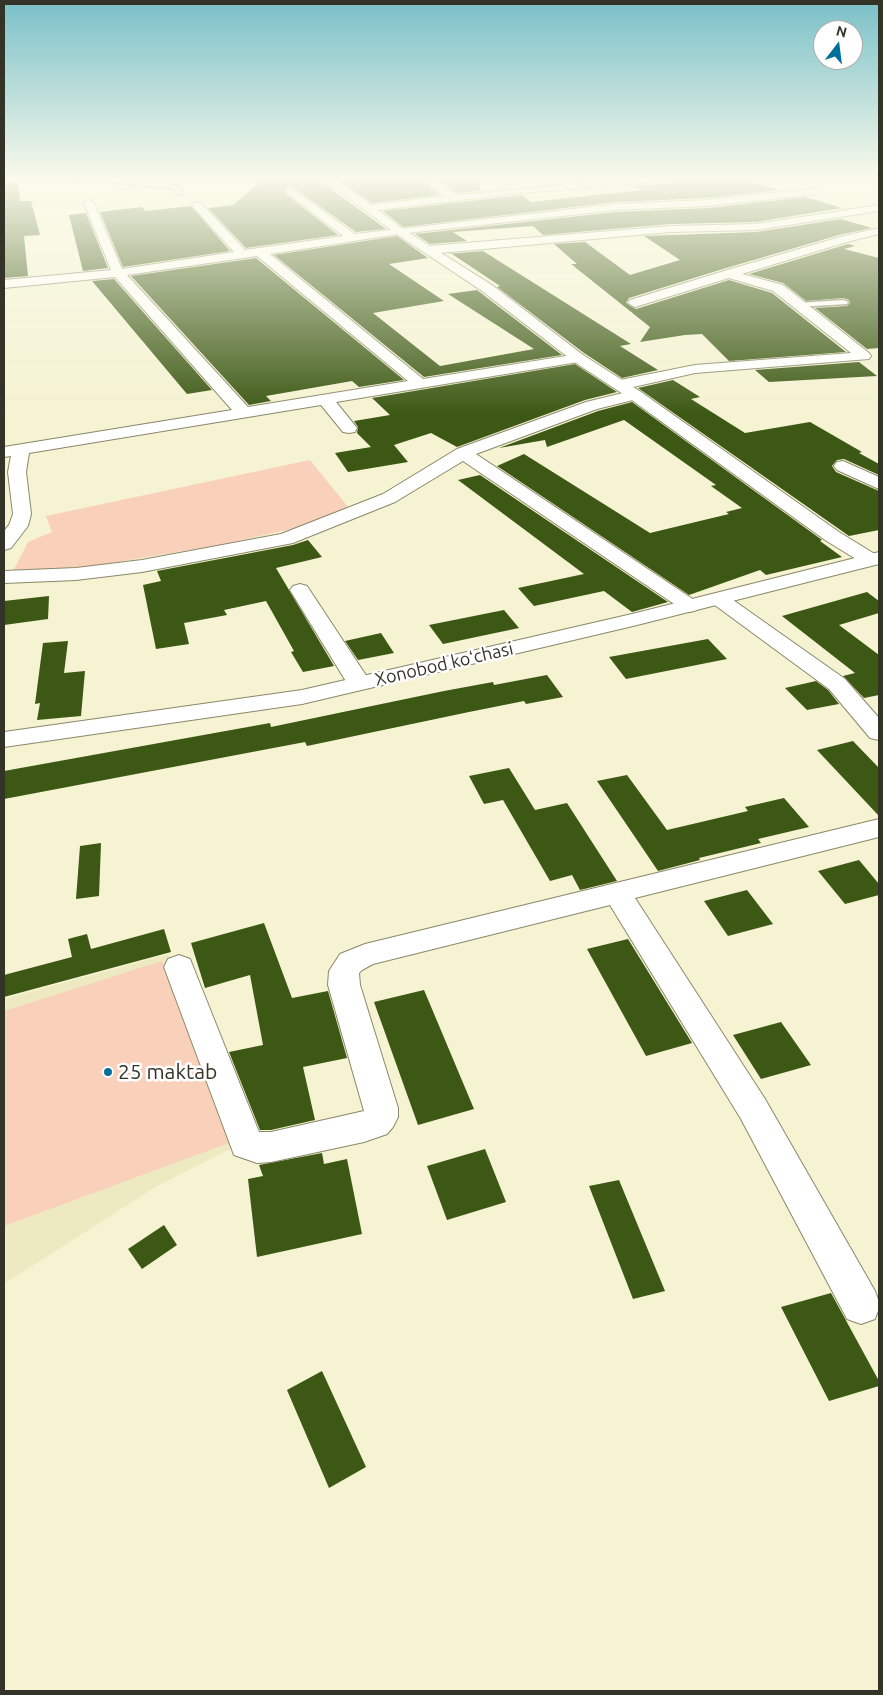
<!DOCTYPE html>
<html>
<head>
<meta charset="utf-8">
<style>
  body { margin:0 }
  #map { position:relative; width:883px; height:1695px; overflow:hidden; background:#f5f3d2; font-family:Ubuntu,sans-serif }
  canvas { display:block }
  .frame { position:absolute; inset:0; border:5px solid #343327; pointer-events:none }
  .north { position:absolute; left:813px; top:20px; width:50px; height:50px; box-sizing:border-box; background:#fff; border:1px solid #aeada9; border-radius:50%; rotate:15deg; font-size:14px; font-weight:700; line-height:20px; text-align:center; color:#343327 }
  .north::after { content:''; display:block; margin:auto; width:18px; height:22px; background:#02709c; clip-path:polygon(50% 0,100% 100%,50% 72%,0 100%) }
</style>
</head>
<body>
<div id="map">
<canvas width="883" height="1695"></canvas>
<div class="frame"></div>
<div class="north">N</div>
</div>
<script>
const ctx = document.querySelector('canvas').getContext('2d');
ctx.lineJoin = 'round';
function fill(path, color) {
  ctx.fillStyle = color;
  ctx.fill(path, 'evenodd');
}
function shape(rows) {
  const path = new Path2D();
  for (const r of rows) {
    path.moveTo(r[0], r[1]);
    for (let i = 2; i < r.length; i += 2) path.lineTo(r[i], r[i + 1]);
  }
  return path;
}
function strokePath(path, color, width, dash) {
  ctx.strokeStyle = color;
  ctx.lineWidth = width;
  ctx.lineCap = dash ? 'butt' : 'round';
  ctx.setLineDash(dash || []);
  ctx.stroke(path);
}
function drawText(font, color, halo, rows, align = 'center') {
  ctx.font = font + ' Ubuntu,sans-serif';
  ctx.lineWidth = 5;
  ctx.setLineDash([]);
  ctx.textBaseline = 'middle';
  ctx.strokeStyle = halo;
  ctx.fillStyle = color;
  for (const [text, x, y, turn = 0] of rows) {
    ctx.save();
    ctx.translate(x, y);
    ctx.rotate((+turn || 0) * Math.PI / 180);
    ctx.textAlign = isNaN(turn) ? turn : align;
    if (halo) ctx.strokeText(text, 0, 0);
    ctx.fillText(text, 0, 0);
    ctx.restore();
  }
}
const built = shape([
  [169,954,238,1145,157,1186,4,1284,4,999]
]);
const green = shape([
  [310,460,348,507,305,526,224,544,59,572,13,571,28,542,52,532,46,516],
  [162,961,229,1143,4,1226,4,1011]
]);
const building = shape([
  [264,178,316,178,386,229,356,232,291,186,285,188,286,194,338,235,246,248,208,208,233,205],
  [335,178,420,178,440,195,372,203],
  [436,178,479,178,480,191,457,193],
  [687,178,738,178,780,190,707,198,616,202,403,227,383,211,522,195,531,202,549,200,642,190,634,186,670,183,676,179],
  [4,182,18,182,20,201,31,201,40,235,24,236,28,276,4,278],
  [806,197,842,208,756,222,670,224,543,235,533,226,453,232,467,241,430,244,415,234,616,212,707,208],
  [191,206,230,251,123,267,100,212,142,207,145,211],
  [86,213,108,268,83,271,69,215],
  [841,219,872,228,839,235,723,269,629,298,626,303,636,309,729,280,772,293,846,352,729,361,702,334,685,335,640,342,650,327,571,264,577,264,554,244,585,242,630,275,680,260,644,236,756,232],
  [397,236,428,258,389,264,444,301,373,313,440,366,534,349,448,294,477,290,562,355,424,377,274,255],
  [848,244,855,246,844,249,879,258,879,348,867,349,815,308,847,306,850,303,849,300,844,298,806,301,783,283,749,274],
  [483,251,631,344,620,346,658,370,622,378,584,353,497,287,500,286,452,254,447,254],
  [256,258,404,380,359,387,352,381,266,396,271,401,249,405,131,276],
  [114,279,212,390,187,394,92,281],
  [859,362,877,376,769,382,755,370],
  [575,364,617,392,585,400,457,447,431,433,394,445,408,462,348,472,335,453,371,447,357,433,358,427,354,421,390,415,372,398],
  [673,380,700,397,691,399,745,433,810,422,862,452,859,453,879,464,879,475,844,459,837,460,832,466,836,472,879,491,879,530,849,536,638,388],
  [632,402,822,540,820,541,842,557,766,575,760,570,689,595,497,466,524,454,650,533,729,514,726,512,742,508,711,486,716,485,624,420,547,447,545,440,499,448,598,411],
  [480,475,668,602,632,612,604,591,534,606,518,588,584,574,458,480],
  [308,540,322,557,276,568,334,666,303,672,291,652,294,651,266,601,224,610,227,615,184,623,189,644,156,649,143,585,161,581,157,571,293,545],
  [867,592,879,601,879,613,839,625,879,655,879,695,864,698,843,676,855,673,782,616],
  [49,596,48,619,4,625,4,601],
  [504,610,519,628,443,644,429,625],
  [381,633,394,653,358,660,345,641],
  [708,639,727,659,626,679,609,657],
  [68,641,64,673,85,671,81,716,37,720,40,703,35,704,43,643],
  [547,675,563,697,526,704,524,701,469,712,307,746,305,742,4,799,4,771,270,723,271,727,444,691,493,682,494,685],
  [816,681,828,690,839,704,807,710,785,688],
  [853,741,879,768,879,816,817,750],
  [509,768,535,810,567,803,617,881,580,890,572,875,550,881,503,800,484,804,469,776],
  [627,775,667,830,748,811,745,807,784,798,809,827,758,839,761,843,699,858,700,860,658,871,597,781],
  [101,843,99,896,76,899,80,846],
  [859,860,879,884,879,895,845,904,818,871],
  [747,890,773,924,728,936,704,901],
  [264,923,292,998,328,991,347,1058,303,1067,315,1120,271,1130,260,1130,229,1052,263,1045,250,975,205,988,191,943],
  [164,929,171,952,4,997,4,975,72,957,68,939,87,934,91,949],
  [628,939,692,1043,646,1056,587,949],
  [424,990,474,1109,418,1125,374,1002],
  [781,1022,811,1065,761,1079,733,1035],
  [485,1149,506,1202,447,1220,427,1166],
  [322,1153,324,1164,347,1159,362,1234,257,1257,248,1179,263,1176,259,1165],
  [619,1180,665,1291,633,1299,589,1186],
  [164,1225,177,1245,142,1269,128,1249],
  [831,1293,879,1381,879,1386,829,1401,781,1307],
  [322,1371,366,1467,329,1488,287,1390]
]);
const service = shape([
  [62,178,88,178,170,184,181,188,182,194,177,195,176,190,169,188,62,178],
  [844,300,848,302,847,304,798,307,794,305,798,303,844,300]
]);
const minor = shape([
  [422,178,433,178,456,195,634,178,675,178,670,181,512,194,370,211,365,208,370,205,445,196,422,178],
  [291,188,355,234,616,204,707,200,817,188,822,191,817,194,707,206,616,210,399,234,270,254,423,379,578,354,583,355,585,358,583,361,578,362,336,402,357,428,355,432,349,433,343,432,321,405,29,453,26,472,31,514,28,526,11,548,4,550,4,531,9,525,13,514,8,472,11,456,4,457,4,447,232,410,115,277,4,288,4,280,111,270,84,203,89,200,94,203,122,269,234,252,193,207,192,205,193,203,197,202,201,203,245,250,343,236,287,193,286,191,287,189,291,188],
  [257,256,408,381,248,407,127,275,257,256],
  [879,205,879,211,756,230,670,232,429,254,423,250,429,246,670,226,756,224,879,205],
  [879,228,879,234,847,242,742,274,783,285,869,353,871,356,869,359,695,373,620,390,615,388,612,385,615,382,620,380,695,365,851,353,773,291,729,278,635,307,628,303,630,300,724,271,840,237,879,228],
  [635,390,641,392,643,395,641,398,597,409,476,454,697,602,701,606,697,610,690,612,683,610,463,461,395,502,293,543,142,572,76,580,4,583,4,571,76,568,142,560,281,534,383,494,457,449,586,402,635,390],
  [843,461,879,477,879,489,837,470,834,466,837,462,843,461],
  [300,584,307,586,371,683,367,688,359,690,351,688,347,683,290,590,293,586,300,584],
  [719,593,726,595,845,679,879,718,879,740,870,738,829,689,712,603,708,599,712,595,719,593],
  [879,819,879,837,635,898,765,1099,875,1291,879,1302,879,1308,875,1319,861,1324,847,1319,741,1119,610,905,373,964,362,970,359,973,360,985,398,1108,398,1117,393,1127,387,1134,364,1142,271,1162,257,1163,234,1155,164,967,168,959,179,955,190,959,259,1132,271,1132,364,1111,328,985,329,971,340,954,365,944,879,819]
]);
const tertiary = shape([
  [318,178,331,178,342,183,403,229,492,285,583,355,641,392,839,532,878,556,879,563,871,566,864,564,825,540,629,398,573,361,482,291,395,233,334,187,318,178]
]);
const secondary = shape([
  [879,552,879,564,633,626,302,704,4,747,4,732,302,690,632,614,879,552]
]);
const markers = [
  [108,1072,5,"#02709c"]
];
const streetNames = [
  ["Xonobod koʻchasi",444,664,-13]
];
const nearPoinames = [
  ["25 maktab",118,1072]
];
fill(built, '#edeac1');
fill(green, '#f9d1bb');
fill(building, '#3c5814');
strokePath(service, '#8a886a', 3);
strokePath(minor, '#8a886a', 2);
strokePath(tertiary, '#8a886a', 2);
strokePath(secondary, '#8a886a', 2);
fill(service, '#fff');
fill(minor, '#fff');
fill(tertiary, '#fff');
fill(secondary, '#fff');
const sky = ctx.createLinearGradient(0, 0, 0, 415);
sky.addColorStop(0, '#79c0c8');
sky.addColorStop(0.43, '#fafaeb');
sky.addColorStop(1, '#fafaeb00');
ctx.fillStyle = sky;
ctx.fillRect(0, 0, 883, 415);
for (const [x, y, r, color] of markers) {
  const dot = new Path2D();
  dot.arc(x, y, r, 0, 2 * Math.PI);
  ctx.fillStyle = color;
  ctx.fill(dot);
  strokePath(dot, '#fff', 2);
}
drawText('18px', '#343327', '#fff', streetNames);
drawText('21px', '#343327', '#fff', nearPoinames, 'left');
</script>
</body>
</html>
